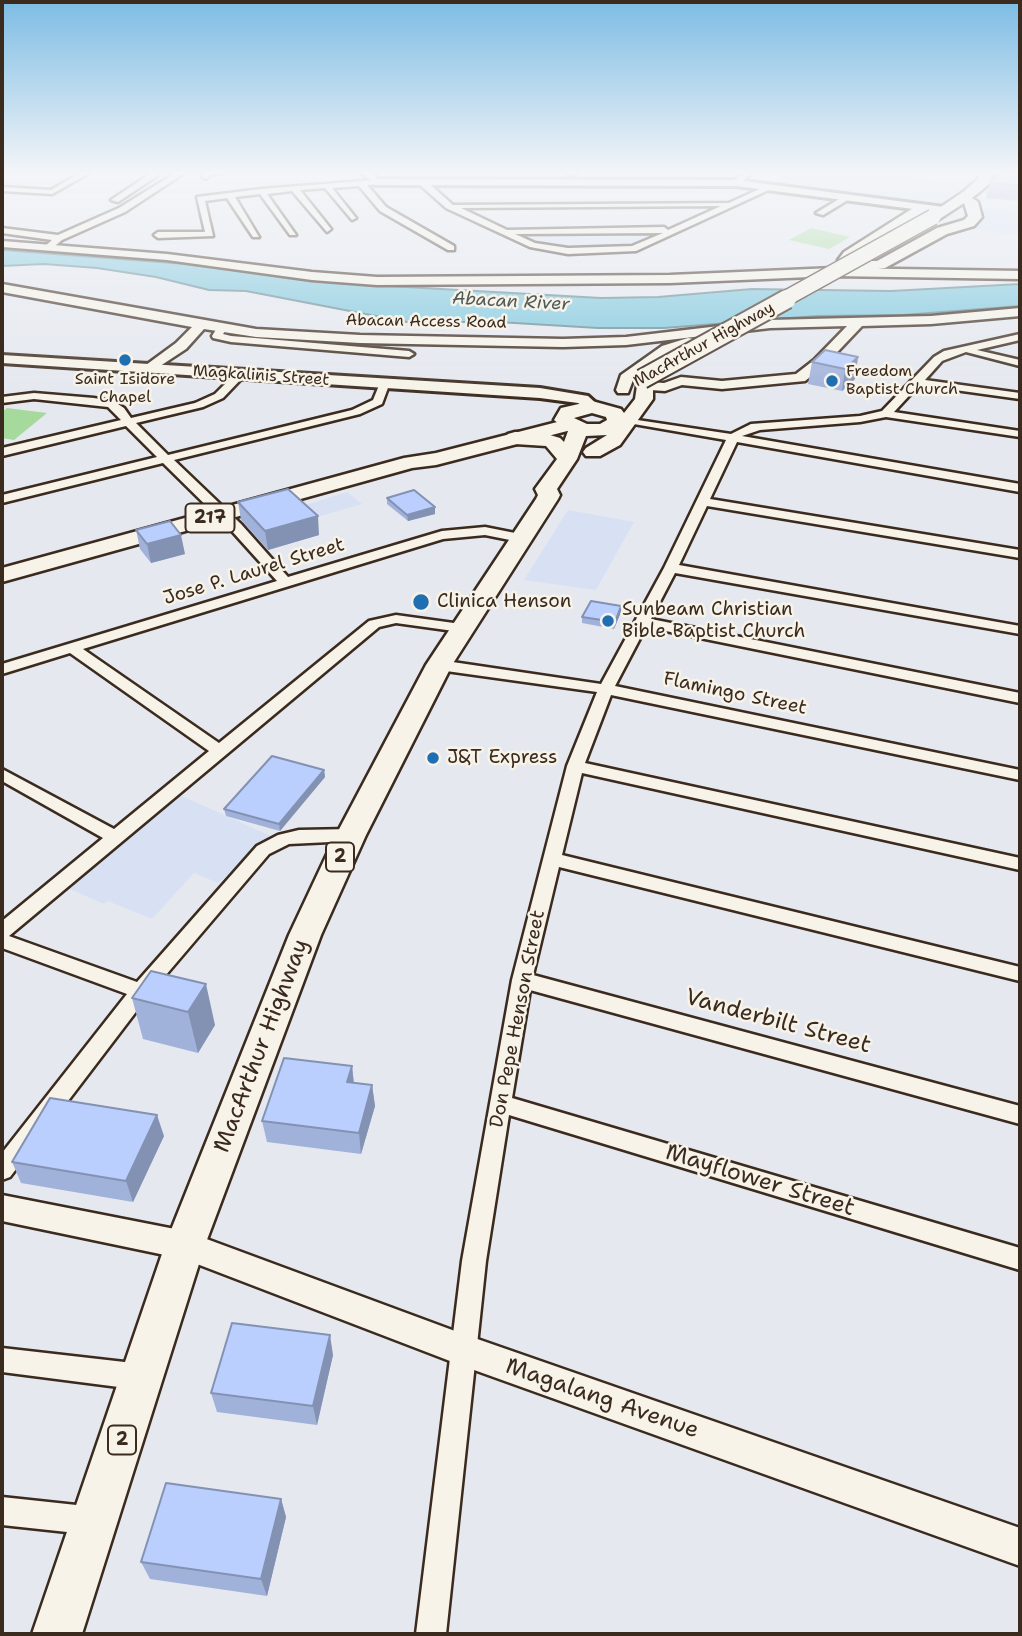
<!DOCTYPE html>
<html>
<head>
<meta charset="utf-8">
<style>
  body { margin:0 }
  #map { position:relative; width:1022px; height:1636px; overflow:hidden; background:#e5e8ef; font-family:"Shantell Sans",sans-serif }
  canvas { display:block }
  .frame { position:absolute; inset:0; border:4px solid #3b2a1e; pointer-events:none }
</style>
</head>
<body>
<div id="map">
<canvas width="1022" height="1636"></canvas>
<div class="frame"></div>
</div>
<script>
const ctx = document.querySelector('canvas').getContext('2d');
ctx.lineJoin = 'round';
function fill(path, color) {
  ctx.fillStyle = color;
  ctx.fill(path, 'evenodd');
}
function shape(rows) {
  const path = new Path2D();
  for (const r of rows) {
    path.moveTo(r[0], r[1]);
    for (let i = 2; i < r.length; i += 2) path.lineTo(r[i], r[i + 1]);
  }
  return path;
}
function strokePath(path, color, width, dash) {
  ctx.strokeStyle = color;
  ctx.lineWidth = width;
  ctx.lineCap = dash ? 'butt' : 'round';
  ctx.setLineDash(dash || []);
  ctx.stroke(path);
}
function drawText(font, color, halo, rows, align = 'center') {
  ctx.font = font + ' "Shantell Sans",sans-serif';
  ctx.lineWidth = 5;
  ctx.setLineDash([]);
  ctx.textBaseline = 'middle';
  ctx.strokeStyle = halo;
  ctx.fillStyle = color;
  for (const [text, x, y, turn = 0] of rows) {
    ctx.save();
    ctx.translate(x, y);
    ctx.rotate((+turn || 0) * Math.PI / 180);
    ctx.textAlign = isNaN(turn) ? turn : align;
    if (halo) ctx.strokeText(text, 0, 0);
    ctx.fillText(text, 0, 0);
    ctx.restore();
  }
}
const built = shape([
  [785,172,923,172,919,178,964,185,936,209,769,187],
  [985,209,1020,212,1020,235,971,229],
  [663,232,637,246,566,250,543,246,528,239,526,233],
  [347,492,362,504,314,518,300,507],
  [568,510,634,522,596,590,524,580],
  [175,793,273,837,218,883,194,873,152,919,108,901,104,904,70,889]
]);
const green = shape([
  [811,228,850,237,829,249,789,240],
  [7,408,47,413,14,440,2,438,2,412]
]);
const water = shape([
  [2,250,185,264,335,283,601,298,658,297,752,289,891,291,1020,284,1020,306,903,315,817,316,664,328,598,328,498,322,407,322,246,291,209,290,156,277,97,268,44,264,2,266,2,250]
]);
const minor = shape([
  [82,172,91,172,52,194,2,191,2,187,51,190,82,172],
  [153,172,160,174,118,202,111,200,153,172],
  [177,172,186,172,125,212,62,240,50,250,43,248,52,240,2,233,2,228,58,235,119,208,177,172],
  [204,172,226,172,210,175,206,179,202,177,204,172],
  [570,172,579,172,572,176,568,174,570,172],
  [745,172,753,172,739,185,733,185,733,181,745,172],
  [375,180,378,184,367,185,386,207,454,246,454,250,448,250,380,211,359,186,332,188,356,218,352,220,325,188,300,190,331,229,327,232,292,191,267,194,296,235,290,235,260,194,235,197,259,237,253,237,227,198,205,201,213,236,158,238,154,235,158,232,205,232,197,197,261,189,375,180],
  [419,180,425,180,453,205,729,203,766,186,773,188,636,251,568,254,530,247,446,208,419,184,419,180],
  [721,206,668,230,664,227,507,230,461,208,721,206],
  [663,233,632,246,568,248,535,243,515,234,663,233],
  [844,196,851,198,823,215,816,213,844,196],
  [222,325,227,328,223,334,231,336,409,351,414,354,409,357,231,342,213,338,212,336,217,328,222,325],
  [1020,334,1020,340,977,350,1020,360,1020,366,966,352,942,361,925,380,1020,393,1020,399,919,385,894,412,1020,431,1020,437,886,417,860,422,760,430,742,436,1020,484,1020,492,737,442,710,499,1020,550,1020,558,707,506,679,565,1020,626,1020,634,675,573,651,619,1020,693,1020,703,646,627,615,686,1020,770,1020,780,611,695,585,763,1020,858,1020,870,582,773,562,855,1020,967,1020,981,559,867,533,975,1020,1106,1020,1124,530,990,512,1098,1020,1248,1020,1270,509,1115,486,1261,446,1634,416,1634,462,1261,512,980,567,766,597,692,439,670,431,665,439,660,601,684,664,568,726,440,628,423,624,422,624,418,731,434,751,424,860,416,882,411,934,357,944,351,1020,334],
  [236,373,245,375,223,398,203,407,136,423,168,455,352,410,373,400,380,383,389,385,382,404,360,414,174,460,241,524,288,577,442,531,485,527,525,535,527,538,520,542,485,535,443,539,83,649,219,743,369,621,396,615,461,624,468,628,461,632,396,623,379,627,9,936,137,982,257,846,278,835,299,830,351,829,360,835,351,841,289,844,269,854,148,996,10,1177,2,1180,2,1153,127,994,2,948,2,921,103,838,2,781,2,769,114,829,209,751,70,653,2,674,2,664,277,581,231,530,163,463,2,503,2,495,157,457,126,426,2,456,2,448,121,420,108,407,34,399,2,403,2,397,34,393,94,398,115,402,124,408,131,418,195,403,215,394,236,373],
  [2,1348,142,1364,151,1368,155,1377,151,1386,142,1390,2,1372,2,1348],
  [2,1497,95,1507,105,1511,109,1521,105,1531,95,1535,2,1525,2,1497]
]);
const tertiary = shape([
  [2,241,167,254,312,272,377,277,670,275,834,268,1020,271,1020,279,834,276,670,283,377,285,312,280,167,260,2,247,2,241],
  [2,284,256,329,360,335,563,339,626,337,770,320,931,316,1020,308,1020,316,931,324,862,326,824,366,805,381,722,389,682,385,665,391,650,390,643,386,650,382,664,383,681,377,722,381,796,374,814,360,847,326,770,328,626,345,563,347,360,343,256,337,204,329,186,349,151,372,146,371,146,365,176,343,192,327,2,292,2,284],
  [688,338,693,339,693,345,672,352,633,380,628,393,618,393,616,390,621,375,662,346,688,338],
  [2,1195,185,1231,463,1334,1020,1528,1020,1566,463,1366,184,1259,2,1221,2,1195]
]);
const secondary = shape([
  [361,172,372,172,378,179,736,180,944,207,950,210,944,213,736,186,375,185,361,172],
  [2,355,540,388,588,396,600,407,592,412,578,403,540,398,2,363,2,355]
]);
const primary = shape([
  [569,419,575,421,578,425,575,429,436,465,412,468,2,582,2,568,404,458,436,453,569,419]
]);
const trunk = shape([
  [982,172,994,172,988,185,972,198,978,202,982,217,974,226,947,234,885,268,863,271,838,260,844,252,918,205,928,205,930,208,855,258,864,261,877,261,937,228,964,220,968,216,964,203,938,220,933,221,926,217,963,192,977,180,982,172],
  [644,384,653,390,653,399,620,445,600,456,586,456,583,452,586,448,607,435,586,436,577,459,557,489,560,495,558,499,452,665,366,835,321,935,205,1245,82,1634,32,1634,165,1245,289,935,336,835,426,665,536,499,538,495,535,489,557,459,546,446,515,444,508,442,505,438,508,434,515,432,540,432,560,438,564,442,568,431,554,420,561,408,592,401,621,409,624,413,635,399,637,386,644,384],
  [592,413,606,417,607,420,600,424,587,424,574,418,592,413]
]);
const trunkBridgeFar1 = shape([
  [783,300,933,217]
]);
const trunkBridge = shape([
  [642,379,787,299]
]);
const wall = shape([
  [1020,172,1020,201,986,198,990,183],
  [858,357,855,379,842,391,808,384,812,362],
  [387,498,435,507,435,514,408,521,387,504],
  [238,502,319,535,268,550,241,520],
  [136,530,185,554,151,563,140,549],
  [621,606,621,612,614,629,582,623,582,617],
  [324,770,325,777,280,831,226,816,224,809],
  [151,971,215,1025,198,1053,143,1039,132,998],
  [352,1066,354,1083,372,1085,375,1106,361,1154,267,1142,262,1121],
  [164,1136,133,1202,21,1183,12,1162],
  [333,1355,317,1425,217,1412,211,1393],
  [281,1499,286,1517,267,1596,150,1579,141,1562]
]);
const shadedWall = shape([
  [858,357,855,379,842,391,845,369],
  [435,507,435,514,408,521,407,515],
  [318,516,319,535,268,550,265,531],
  [181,535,185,554,151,563,147,544],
  [621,606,621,612,614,629,615,622],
  [324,770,325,777,280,831,279,824],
  [206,984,215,1025,198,1053,188,1012],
  [352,1066,354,1087,347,1082],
  [372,1085,375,1106,361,1154,359,1133],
  [157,1115,164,1136,133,1202,126,1181],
  [330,1335,333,1355,317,1425,313,1406],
  [281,1499,286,1517,267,1596,261,1579]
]);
const building = shape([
  [1000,172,1020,172,1020,185,990,183,1000,172],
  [825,350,858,357,845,369,812,362,825,350],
  [288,489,318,516,265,531,238,502,288,489],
  [414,490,435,507,407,515,387,498,414,490],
  [170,521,181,535,147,544,136,530,170,521],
  [591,601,621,606,615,622,582,617,591,601],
  [272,756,324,770,279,824,224,809,272,756],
  [151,971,206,984,188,1012,132,998,151,971],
  [284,1058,352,1066,347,1082,372,1085,359,1133,262,1121,284,1058],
  [50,1098,157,1115,126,1181,12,1162,50,1098],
  [232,1323,330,1335,313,1406,211,1393,232,1323],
  [166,1483,281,1499,261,1579,141,1562,166,1483]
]);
const markers = [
  [125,360,7,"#1f6fb2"],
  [832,381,7,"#1f6fb2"],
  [421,602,9,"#1f6fb2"],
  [608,621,7,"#1f6fb2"],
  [433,758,7,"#1f6fb2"]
];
const farStreetnames = [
  ["Abacan Access Road",426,322,1],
  ["MacArthur Highway",704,345,-29],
  ["Magkalinis Street",261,376,4]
];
const farPoinames = [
  ["Freedom",846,372],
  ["Baptist Church",846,390],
  ["Saint Isidore",125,380,"center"],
  ["Chapel",125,398,"center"]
];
const farWaternames = [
  ["Abacan River",511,302,3]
];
const shields = [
  [210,518,49],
  [340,857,28],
  [122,1440,28]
];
const shieldNames = [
  ["217",210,518],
  ["2",340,857],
  ["2",122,1440]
];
const streetNames = [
  ["Jose P. Laurel Street",254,572,-17],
  ["Flamingo Street",735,694,12],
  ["Don Pepe Henson Street",518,1019,-79]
];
const poiNames = [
  ["Clinica Henson",437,602],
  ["Sunbeam Christian",622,610],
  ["Bible Baptist Church",622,632],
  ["J&T Express",447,758]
];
const nearStreetnames = [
  ["Vanderbilt Street",778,1022,15],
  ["MacArthur Highway",262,1046,-69],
  ["Mayflower Street",760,1181,17],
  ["Magalang Avenue",602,1399,19]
];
fill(built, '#d8e0f4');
fill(green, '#a6da9c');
fill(water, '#7dc7dd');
strokePath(water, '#638891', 2);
strokePath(minor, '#3b2a1e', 5);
strokePath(tertiary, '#3b2a1e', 5);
strokePath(secondary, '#3b2a1e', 6);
strokePath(primary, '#3b2a1e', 5);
strokePath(trunk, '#3b2a1e', 5);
fill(minor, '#f7f3e8');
fill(tertiary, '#f7f3e8');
fill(secondary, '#f7f3e8');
fill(primary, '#f7f3e8');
fill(trunk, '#f7f3e8');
strokePath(trunkBridgeFar1, '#3b2a1e', 18, []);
strokePath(trunkBridge, '#3b2a1e', 22, []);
strokePath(trunkBridgeFar1, '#f7f3e8', 15);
strokePath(trunkBridge, '#f7f3e8', 18);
fill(wall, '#a1b2da');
fill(shadedWall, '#8391b2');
fill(building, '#bbcffe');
strokePath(building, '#8391b2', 2);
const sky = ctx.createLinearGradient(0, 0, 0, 401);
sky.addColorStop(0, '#7dbce4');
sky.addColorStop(0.43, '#f3f5f8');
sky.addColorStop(1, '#f3f5f800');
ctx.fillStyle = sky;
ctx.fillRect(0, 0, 1022, 401);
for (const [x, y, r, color] of markers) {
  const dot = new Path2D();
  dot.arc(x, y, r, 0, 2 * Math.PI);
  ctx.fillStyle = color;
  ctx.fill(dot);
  strokePath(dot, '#f7f3e8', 2.5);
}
drawText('16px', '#3b2a1e', '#f7f3e8', farStreetnames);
drawText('16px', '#3b2a1e', '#f7f3e8', farPoinames, 'left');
drawText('italic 18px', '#4f5957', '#f7f3e8', farWaternames);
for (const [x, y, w] of shields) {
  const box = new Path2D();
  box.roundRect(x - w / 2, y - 14.5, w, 29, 5);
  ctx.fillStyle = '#f7f3e8';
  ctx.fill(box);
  strokePath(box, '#3b2a1e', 2);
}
drawText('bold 18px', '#3b2a1e', null, shieldNames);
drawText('19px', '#3b2a1e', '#f7f3e8', streetNames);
drawText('19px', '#3b2a1e', '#f7f3e8', poiNames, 'left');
drawText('23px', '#3b2a1e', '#f7f3e8', nearStreetnames);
</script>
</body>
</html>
